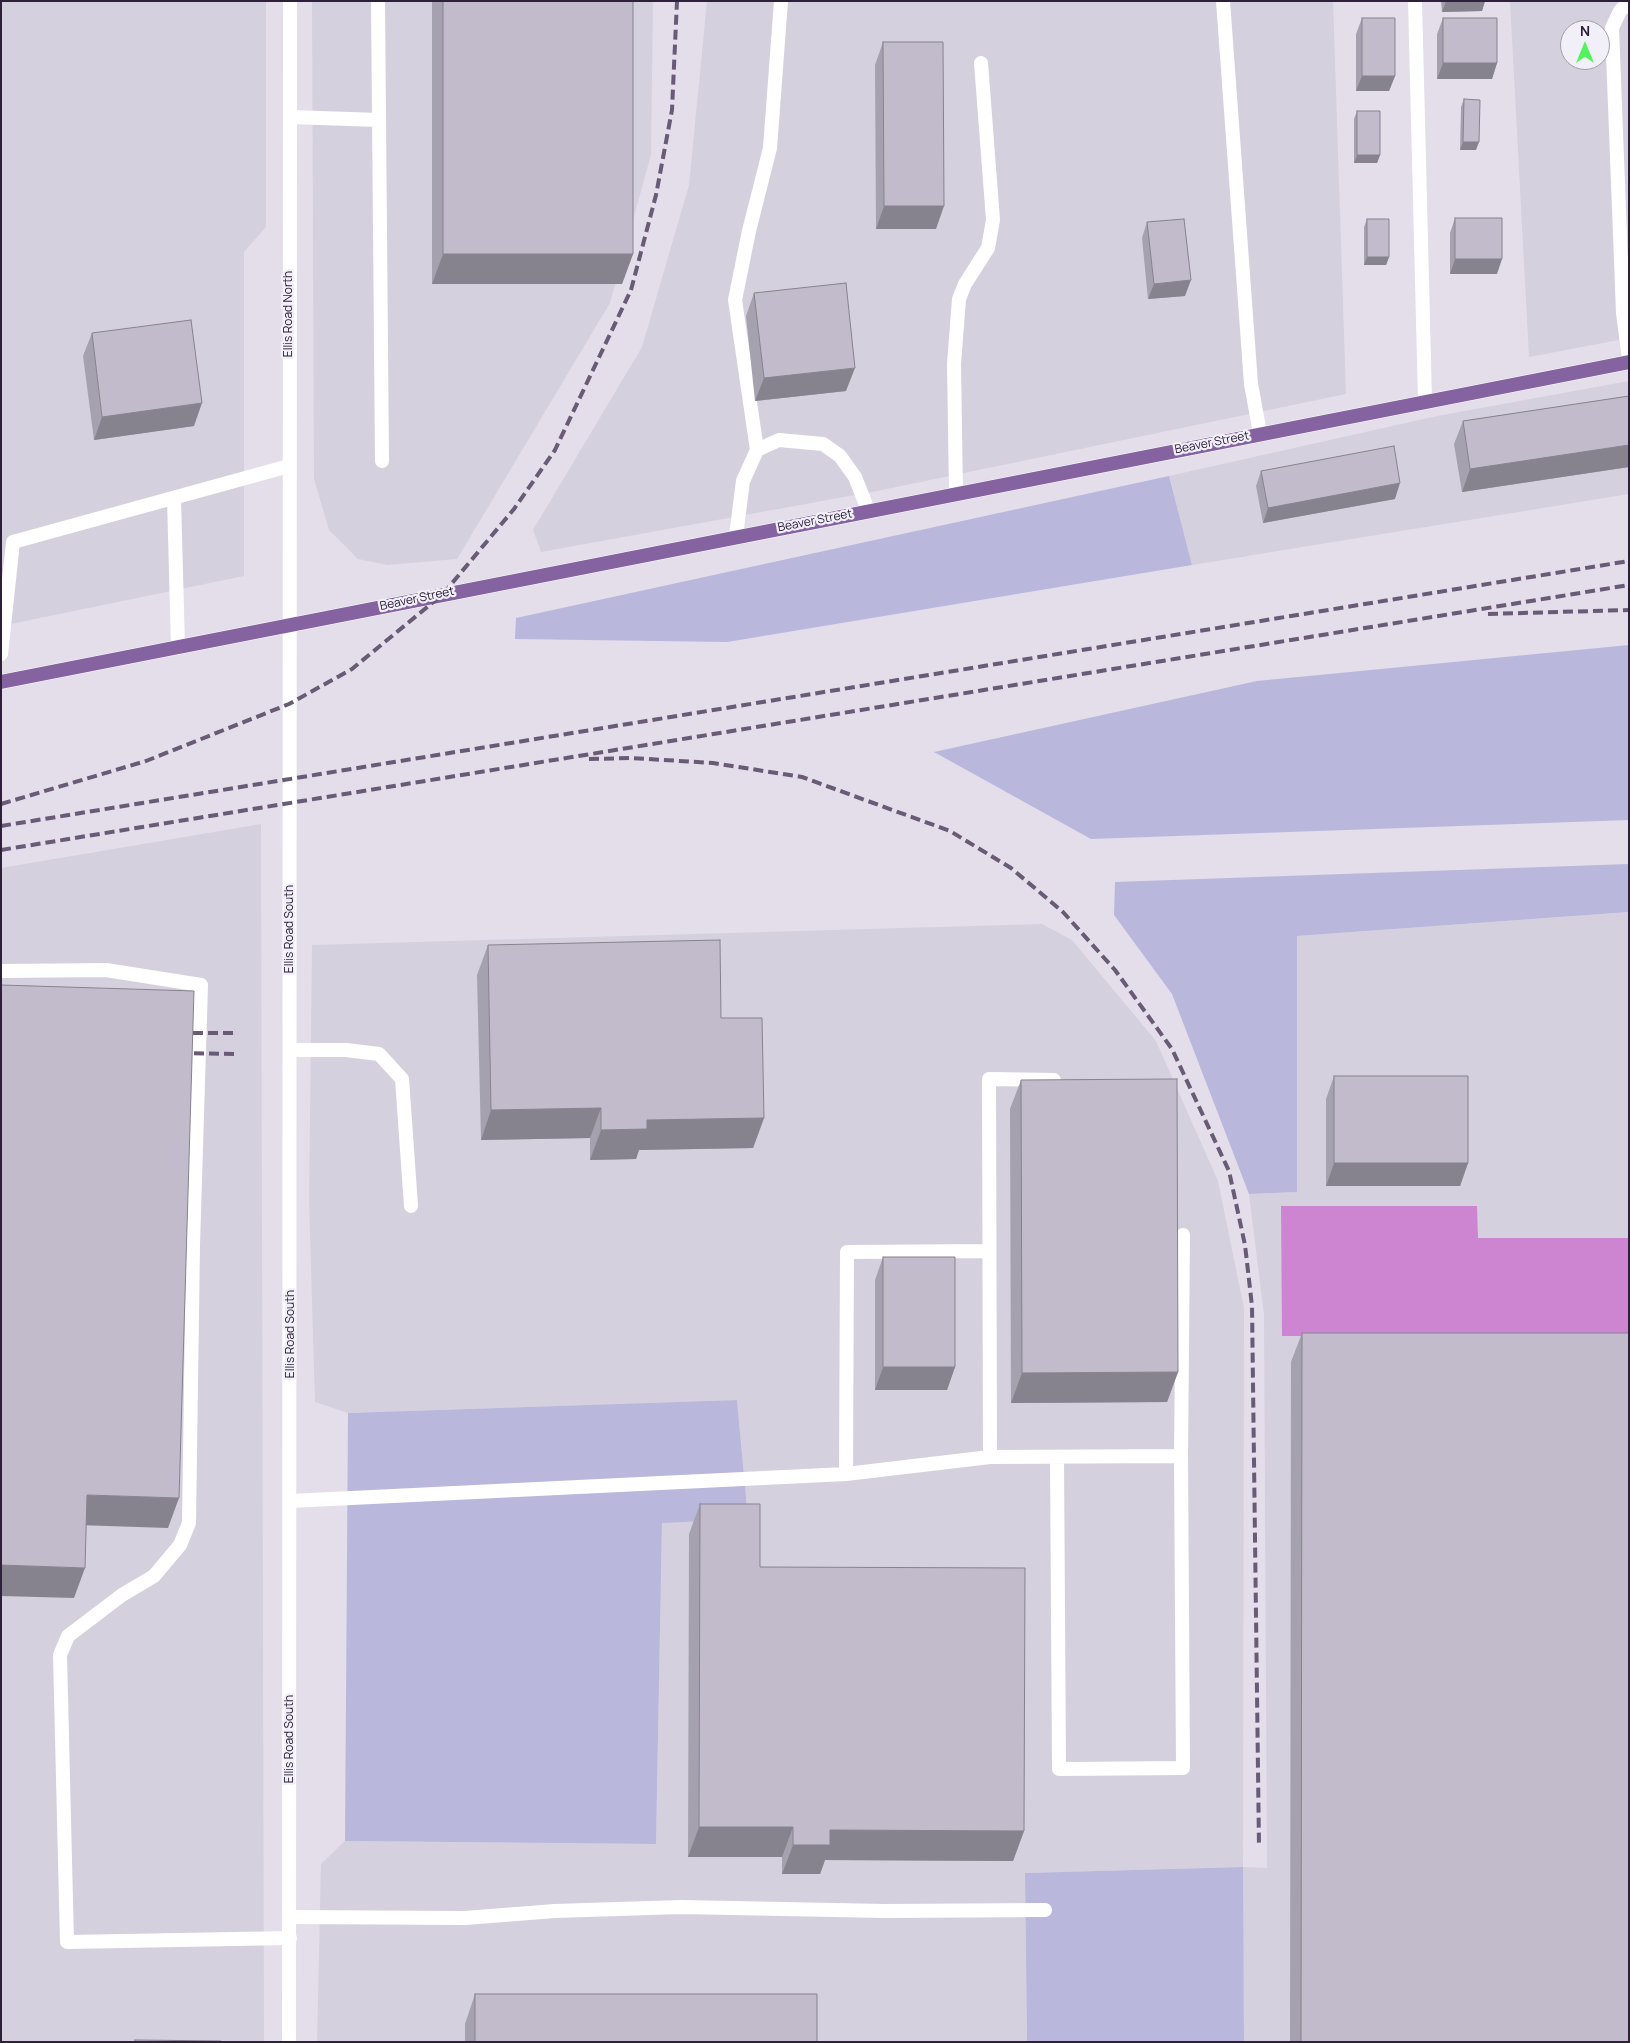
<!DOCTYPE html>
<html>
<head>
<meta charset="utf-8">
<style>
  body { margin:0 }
  #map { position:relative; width:1630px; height:2043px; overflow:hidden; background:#e3deea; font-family:Manrope,sans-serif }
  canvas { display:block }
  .frame { position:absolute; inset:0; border:2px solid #2e203a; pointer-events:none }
  .north { position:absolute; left:1560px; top:20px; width:50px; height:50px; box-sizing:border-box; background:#f1eff7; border:1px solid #a39cab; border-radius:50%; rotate:0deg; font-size:14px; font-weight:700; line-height:20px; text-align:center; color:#2e203a }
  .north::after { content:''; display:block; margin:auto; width:18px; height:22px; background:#53f35d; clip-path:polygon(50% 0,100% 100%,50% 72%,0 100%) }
</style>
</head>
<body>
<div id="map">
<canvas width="1630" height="2043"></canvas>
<div class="frame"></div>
<div class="north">N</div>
</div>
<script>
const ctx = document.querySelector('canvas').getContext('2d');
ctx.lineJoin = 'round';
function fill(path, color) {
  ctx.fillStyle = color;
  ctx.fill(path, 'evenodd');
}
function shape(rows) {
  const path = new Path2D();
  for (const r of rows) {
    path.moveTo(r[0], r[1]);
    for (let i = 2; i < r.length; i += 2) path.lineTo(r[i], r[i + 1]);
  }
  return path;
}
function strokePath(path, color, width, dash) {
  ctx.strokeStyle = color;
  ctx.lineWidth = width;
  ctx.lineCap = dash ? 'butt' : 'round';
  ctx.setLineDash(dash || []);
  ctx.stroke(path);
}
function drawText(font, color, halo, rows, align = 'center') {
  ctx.font = font + ' Manrope,sans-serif';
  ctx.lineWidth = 4.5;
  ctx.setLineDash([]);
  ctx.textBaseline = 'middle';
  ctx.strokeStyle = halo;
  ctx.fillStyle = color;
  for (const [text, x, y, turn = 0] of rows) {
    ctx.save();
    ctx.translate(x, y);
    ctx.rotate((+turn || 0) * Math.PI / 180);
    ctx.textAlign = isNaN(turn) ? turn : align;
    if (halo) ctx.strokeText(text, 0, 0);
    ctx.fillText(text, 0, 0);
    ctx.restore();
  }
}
const built = shape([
  [1,1,266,1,266,227,244,252,244,576,1,626],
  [312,1,653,1,651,155,610,303,457,559,387,565,358,559,329,530,314,479],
  [707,1,1333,1,1346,394,877,491,541,552,533,530,642,347,689,185],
  [1510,1,1629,1,1629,338,1529,357],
  [1570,30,1600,30,1600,60,1570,60],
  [1629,381,1629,494,1192,565,1169,476,1437,416],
  [261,824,264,2042,1,2042,1,868],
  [1629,912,1629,2042,1244,2042,1242,1867,1025,1873,1027,2042,317,2042,321,1864,345,1841,656,1844,662,1522,748,1519,737,1400,348,1413,315,1402,309,1201,312,945,1042,924,1072,940,1156,1041,1218,1181,1244,1308,1243,1867,1267,1868,1264,1315,1249,1194,1297,1192,1297,936]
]);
const green = shape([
  [1169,476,1192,565,727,642,515,639,516,618],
  [1629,645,1629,820,1091,839,934,752,1257,681],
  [1629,864,1629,912,1297,936,1297,1192,1249,1194,1172,994,1114,915,1115,882],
  [737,1400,748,1519,662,1523,656,1844,345,1841,348,1413],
  [1243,1867,1244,2042,1027,2042,1025,1873]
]);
const water = shape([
  [1281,1206,1477,1206,1478,1238,1629,1238,1629,1336,1282,1336]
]);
const service = shape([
  [378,1,382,461],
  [1223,1,1251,384,1260,433],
  [1415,1,1425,401],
  [1629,2,1620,11,1612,28,1623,313,1629,359],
  [290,117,379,120],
  [757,450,735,300,749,231,770,148,781,1],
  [956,493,954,364,959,299,965,284,988,248,993,220,981,63],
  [174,498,178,648],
  [736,536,743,481,757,450,779,440,823,444,840,456,855,477,868,510],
  [1,654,13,542,289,466],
  [1,971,106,970,201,985,193,1245,189,1523,180,1545,154,1576,122,1595,68,1636,60,1655,67,1942,290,1938],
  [291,1050,346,1050,379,1054,402,1079,411,1206],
  [990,1457,1181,1456,1183,1235],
  [1057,1457,1059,1769,1183,1768,1181,1456],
  [846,1474,847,1252,989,1251],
  [290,1501,846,1474,990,1457,989,1079,1054,1080],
  [290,1917,465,1918,555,1911,681,1907,885,1911,1045,1910]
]);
const tertiary = shape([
  [289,2042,290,1]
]);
const primary = shape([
  [1,682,1629,362]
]);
const rail = shape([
  [1488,614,1629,610],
  [589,759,631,758,713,763,802,777,950,831,1011,868,1063,912,1115,970,1172,1049,1229,1171,1245,1245,1252,1306,1259,1847],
  [1,804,146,761,289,704,352,669,443,594,514,509,555,450,631,290,656,195,672,110,677,1],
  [1,826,1629,561],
  [1,850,1629,585],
  [178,1033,236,1033],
  [179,1053,234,1054]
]);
const wall = shape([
  [432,1,633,1,633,254,622,284,432,284],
  [1441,1,1485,1,1482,11,1442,12],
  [1362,18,1395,76,1389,91,1356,91,1356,34],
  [1443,18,1497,63,1492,79,1437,79,1437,34],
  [883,42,936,229,876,229,875,65],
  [1464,99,1476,150,1460,150,1461,107],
  [1357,111,1380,155,1377,163,1354,163,1354,119],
  [1455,218,1497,274,1450,274,1450,233],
  [1367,219,1389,257,1386,265,1364,265,1364,227],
  [1147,222,1185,296,1148,299,1142,238],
  [754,293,846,391,755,401,746,316],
  [92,333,194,426,94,440,83,356],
  [1629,396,1629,467,1462,492,1454,444,1463,421],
  [1261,471,1395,499,1263,523,1256,486],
  [488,945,721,1018,764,1118,753,1148,639,1150,636,1159,590,1160,590,1138,481,1140,477,975],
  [1334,1076,1468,1163,1460,1186,1326,1186,1326,1099],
  [1021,1080,1178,1372,1167,1402,1011,1403,1010,1109],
  [883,1257,955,1367,947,1390,875,1390,875,1280],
  [1302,1333,1629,2042,1290,2042,1291,1362],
  [700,1504,760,1567,1024,1831,1013,1861,825,1860,820,1874,782,1874,782,1857,688,1857,689,1534],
  [475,1994,817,2042,465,2042,465,2024]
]);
const shadedWall = shape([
  [1446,1,1485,1,1482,11,1442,12],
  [1443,63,1497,63,1492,79,1437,79],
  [1362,76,1395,76,1389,91,1356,91],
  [1463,142,1479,142,1476,150,1460,150],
  [1357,155,1380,155,1377,163,1354,163],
  [884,206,944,206,936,229,876,229],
  [443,254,633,254,622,284,432,284],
  [1367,257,1389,257,1386,265,1364,265],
  [1455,259,1502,259,1497,274,1450,274],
  [1191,280,1185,296,1148,299,1154,284],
  [855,368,846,391,755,401,764,378],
  [202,403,194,426,94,440,102,417],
  [1629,445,1629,467,1462,492,1470,469],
  [1400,483,1395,499,1263,523,1268,508],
  [601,1108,590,1138,481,1140,491,1110],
  [764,1118,753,1148,639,1150,636,1159,590,1160,601,1130,647,1120],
  [1334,1163,1468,1163,1460,1186,1326,1186],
  [883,1367,955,1367,947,1390,875,1390],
  [1178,1372,1167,1402,1011,1403,1022,1373],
  [87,1495,179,1498,168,1528,77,1525],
  [1,1565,85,1568,74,1598,1,1596],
  [699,1827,793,1827,782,1857,688,1857],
  [830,1830,1024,1831,1013,1861,825,1860,820,1874,782,1874,793,1845]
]);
const building = shape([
  [443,1,633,1,633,254,443,254,443,1],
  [1362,18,1395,18,1395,76,1362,76,1362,18],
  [1443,18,1497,18,1497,63,1443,63,1443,18],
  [883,42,943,42,944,206,884,206,883,42],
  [1464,99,1480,100,1479,142,1463,142,1464,99],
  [1357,111,1380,111,1380,155,1357,155,1357,111],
  [1455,218,1502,218,1502,259,1455,259,1455,218],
  [1184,219,1191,280,1154,284,1147,222,1184,219],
  [1367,219,1389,219,1389,257,1367,257,1367,219],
  [846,283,855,368,764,378,754,293,846,283],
  [191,320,202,403,102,417,92,333,191,320],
  [1629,396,1629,445,1470,469,1463,421,1629,396],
  [1394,446,1400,483,1268,508,1261,471,1394,446],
  [720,940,721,1018,762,1018,764,1118,647,1120,647,1129,601,1130,601,1108,491,1110,488,945,720,940],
  [1,985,194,991,179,1498,87,1495,85,1568,1,1565,1,985],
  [1334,1076,1468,1076,1468,1163,1334,1163,1334,1076],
  [1177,1079,1178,1372,1022,1373,1021,1080,1177,1079],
  [883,1257,955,1257,955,1367,883,1367,883,1257],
  [1302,1333,1629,1333,1629,2042,1301,2042,1302,1333],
  [700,1504,760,1504,760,1567,1025,1568,1024,1831,830,1830,830,1845,793,1845,793,1827,699,1827,700,1504],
  [475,1994,817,1994,817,2042,475,2042,475,1994],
  [135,2040,221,2041,221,2042,135,2042,135,2040]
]);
const streetNames = [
  ["Ellis Road North",289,314,-90],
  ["Beaver Street",1212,443,-11],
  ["Beaver Street",815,521,-11],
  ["Beaver Street",417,599,-12],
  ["Ellis Road South",290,929,-90],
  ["Ellis Road South",291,1334,-90],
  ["Ellis Road South",290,1739,-90]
];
fill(built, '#d5d0de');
fill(green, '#bab7dc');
fill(water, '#ce85d1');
strokePath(primary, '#fff', 15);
strokePath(service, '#fff', 14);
strokePath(tertiary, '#fff', 14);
strokePath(primary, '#8562a0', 14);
strokePath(rail, '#695a76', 4, [10, 5]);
fill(wall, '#a6a1af');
fill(shadedWall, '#87838e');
fill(building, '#c1bbcb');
strokePath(building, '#87838e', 1);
drawText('12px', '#2e203a', '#f1eff7', streetNames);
</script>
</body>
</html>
